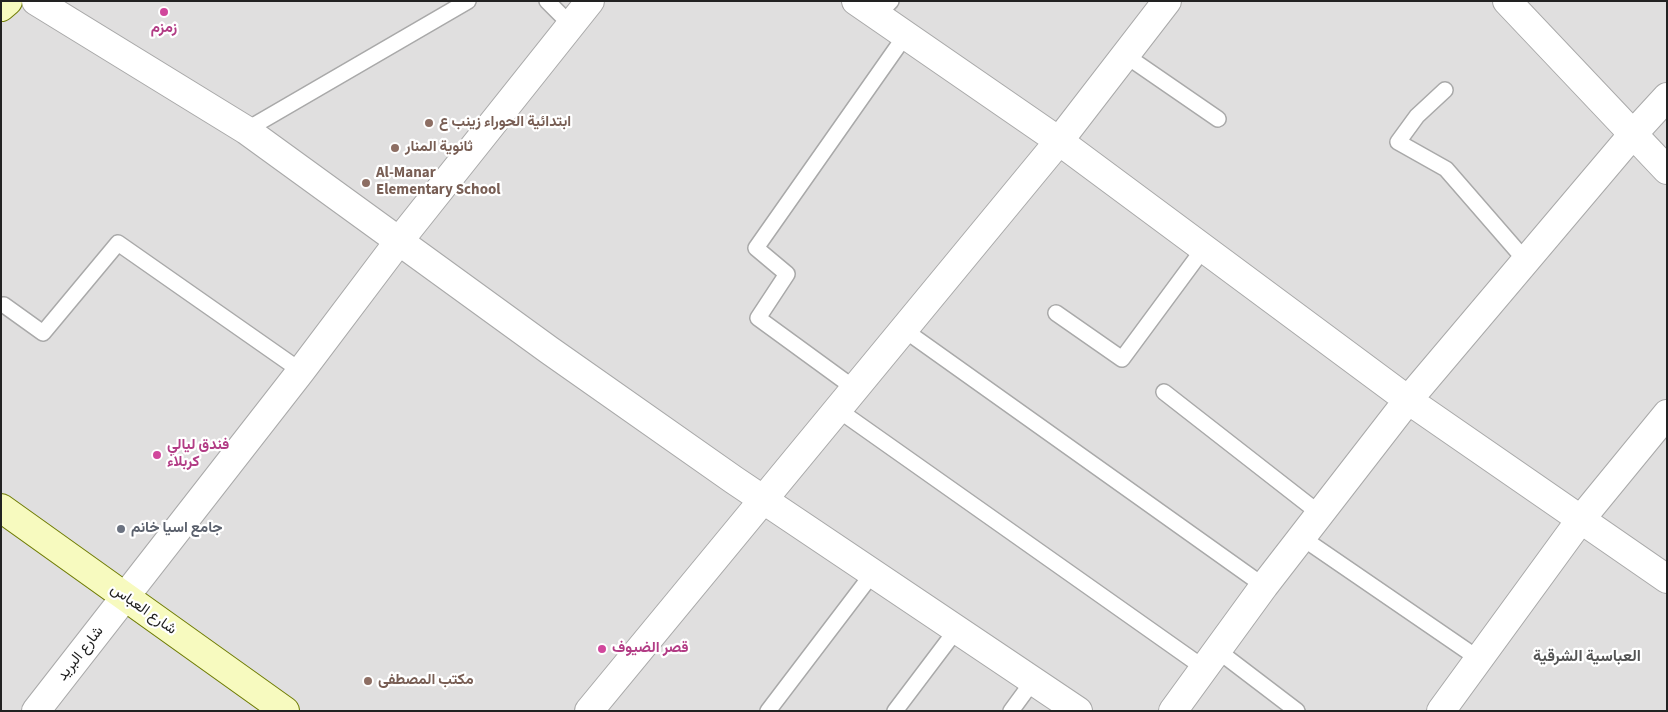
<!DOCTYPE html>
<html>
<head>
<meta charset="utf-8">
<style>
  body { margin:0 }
  #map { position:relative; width:1668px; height:712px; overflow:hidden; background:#f2efe9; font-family:"Source Sans 3",sans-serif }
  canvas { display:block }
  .frame { position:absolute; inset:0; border:2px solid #222; pointer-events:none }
</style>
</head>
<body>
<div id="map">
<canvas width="1668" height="712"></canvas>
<div class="frame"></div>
</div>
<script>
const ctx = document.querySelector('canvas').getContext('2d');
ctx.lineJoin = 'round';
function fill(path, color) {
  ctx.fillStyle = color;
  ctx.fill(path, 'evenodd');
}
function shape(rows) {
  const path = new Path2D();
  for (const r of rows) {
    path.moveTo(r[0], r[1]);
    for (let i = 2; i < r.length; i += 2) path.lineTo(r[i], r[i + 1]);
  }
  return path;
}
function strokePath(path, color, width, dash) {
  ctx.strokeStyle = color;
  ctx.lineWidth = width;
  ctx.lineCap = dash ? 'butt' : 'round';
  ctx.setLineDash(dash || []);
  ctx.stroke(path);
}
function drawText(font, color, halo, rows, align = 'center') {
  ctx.font = font + ' "Source Sans 3",Vazirmatn,sans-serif';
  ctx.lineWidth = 4.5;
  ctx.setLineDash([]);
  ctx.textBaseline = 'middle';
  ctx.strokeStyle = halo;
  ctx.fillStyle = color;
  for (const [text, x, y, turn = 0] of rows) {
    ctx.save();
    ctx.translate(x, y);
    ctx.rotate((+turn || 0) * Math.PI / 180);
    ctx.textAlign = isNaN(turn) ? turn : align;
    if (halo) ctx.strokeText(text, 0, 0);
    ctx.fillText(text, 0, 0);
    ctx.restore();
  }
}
const residential = shape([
  [1,1,1667,1,1667,711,1,711]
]);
const service = shape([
  [547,1,571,25],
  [877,16,891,1],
  [1125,55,1218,119],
  [1445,90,1417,116,1398,142,1446,169,1526,261],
  [246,130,468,1],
  [4,305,43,333,118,243,301,371],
  [1056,313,1122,359,1204,248],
  [903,329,1264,586],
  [854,388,758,318,787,274,756,248,905,36],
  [1164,392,1319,513],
  [837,409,1204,668],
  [1301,537,1479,659],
  [1217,650,1297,711],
  [768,711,873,573],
  [895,711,957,629],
  [1011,711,1033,681]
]);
const minor = shape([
  [36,1,246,130,549,350,734,480,1078,711],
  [856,1,1059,141,1408,400,1667,579],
  [1507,1,1667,170],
  [36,711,301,371,399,241,590,1],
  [589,711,1059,141,1167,1],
  [1173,711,1264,586,1408,400,1633,134,1667,97],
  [1441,711,1581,519,1667,414]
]);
const secondary = shape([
  [1,7,8,1],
  [1,508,285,711]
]);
const markers = [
  [164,12,5,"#d1479c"],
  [429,123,5,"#8d6e63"],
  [395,148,5,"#8d6e63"],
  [366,183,5,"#8d6e63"],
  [157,455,5,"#d1479c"],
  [121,529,5,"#6b7280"],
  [602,649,5,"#d1479c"],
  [368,681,5,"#8d6e63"]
];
const hotelNames = [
  ["زمزم",164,29,"center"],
  ["فندق ليالي",167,446],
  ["كربلاء",167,463],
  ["قصر الضيوف",612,649]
];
const educationNames = [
  ["ابتدائية الحوراء زينب ع",439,123],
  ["ثانوية المنار",405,148],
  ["Al-Manar",376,174],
  ["Elementary School",376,191],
  ["مكتب المصطفى",378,681]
];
const worshipNames = [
  ["جامع اسيا خانم",131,529]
];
const streetNames = [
  ["شارع العباس",143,610,35],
  ["شارع البريد",81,654,-52]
];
const neighbourhoodNames = [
  ["العباسية الشرقية",1587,657]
];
fill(residential, '#e0dfdf');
strokePath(service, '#a9a9a9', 18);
strokePath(minor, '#a9a9a9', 30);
strokePath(secondary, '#707d05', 30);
strokePath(service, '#fff', 15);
strokePath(minor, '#fff', 28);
strokePath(secondary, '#f7fabf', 28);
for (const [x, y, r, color] of markers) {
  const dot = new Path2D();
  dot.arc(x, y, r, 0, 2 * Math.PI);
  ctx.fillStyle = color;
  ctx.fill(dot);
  strokePath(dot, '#fff', 2);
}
drawText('bold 15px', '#b23c85', '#fff', hotelNames, 'left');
drawText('bold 15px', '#785e54', '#fff', educationNames, 'left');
drawText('bold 15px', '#5b616d', '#fff', worshipNames, 'left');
drawText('15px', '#222', '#fff', streetNames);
drawText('bold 16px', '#555', '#fff', neighbourhoodNames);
</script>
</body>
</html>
